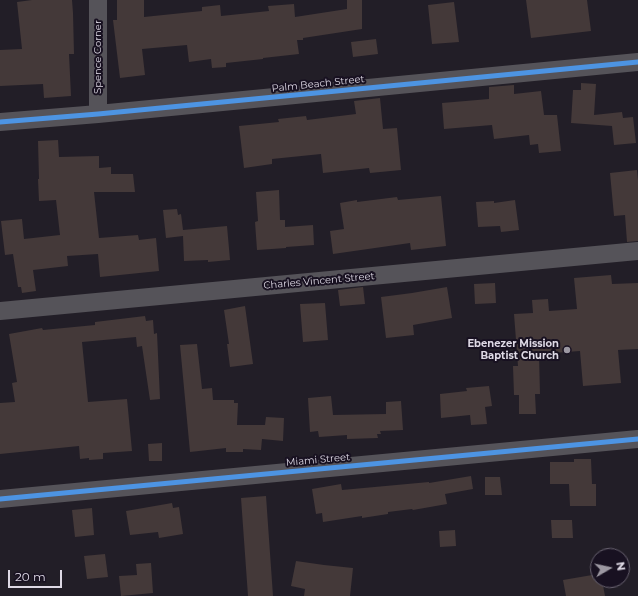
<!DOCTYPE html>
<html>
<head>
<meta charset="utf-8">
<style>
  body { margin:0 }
  #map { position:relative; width:638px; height:596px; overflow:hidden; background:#221e27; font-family:Montserrat,sans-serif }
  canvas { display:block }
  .north { position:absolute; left:590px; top:548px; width:40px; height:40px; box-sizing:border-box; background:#181121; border:1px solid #67616f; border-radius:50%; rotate:81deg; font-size:11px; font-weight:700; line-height:16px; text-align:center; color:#ded9e5 }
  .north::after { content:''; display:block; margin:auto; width:14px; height:18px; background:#9c98a2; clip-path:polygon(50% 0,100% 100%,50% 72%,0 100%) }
  .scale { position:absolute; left:8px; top:570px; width:54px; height:18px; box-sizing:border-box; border:2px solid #ded9e5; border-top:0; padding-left:5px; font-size:12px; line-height:14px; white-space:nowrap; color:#ded9e5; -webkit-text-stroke:3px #181121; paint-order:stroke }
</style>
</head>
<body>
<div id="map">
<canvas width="638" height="596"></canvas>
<div class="north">N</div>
<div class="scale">20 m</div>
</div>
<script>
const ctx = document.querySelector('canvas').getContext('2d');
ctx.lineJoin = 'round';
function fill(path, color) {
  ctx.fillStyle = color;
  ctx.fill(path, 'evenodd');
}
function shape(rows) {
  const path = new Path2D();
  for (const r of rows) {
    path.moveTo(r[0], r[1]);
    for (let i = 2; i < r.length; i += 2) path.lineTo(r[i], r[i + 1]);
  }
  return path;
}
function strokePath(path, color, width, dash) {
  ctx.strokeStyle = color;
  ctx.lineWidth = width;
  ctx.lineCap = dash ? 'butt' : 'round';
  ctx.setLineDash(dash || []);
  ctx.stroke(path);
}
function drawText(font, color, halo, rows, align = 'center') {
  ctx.font = font + ' Montserrat,sans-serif';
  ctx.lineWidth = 4;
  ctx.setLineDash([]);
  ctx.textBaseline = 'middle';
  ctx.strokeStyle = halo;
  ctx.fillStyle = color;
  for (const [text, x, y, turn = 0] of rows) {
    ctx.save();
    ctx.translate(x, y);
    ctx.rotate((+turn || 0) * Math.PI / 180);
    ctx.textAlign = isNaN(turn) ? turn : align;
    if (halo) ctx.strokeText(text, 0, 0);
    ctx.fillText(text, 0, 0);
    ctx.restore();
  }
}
const building = shape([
  [32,0,72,0,73,13,74,54,69,54,71,96,44,98,43,84,0,86,0,50,22,49,17,2],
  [117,0,144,0,144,17,202,11,202,7,220,5,221,16,269,11,268,6,294,4,295,17,347,9,347,0,362,0,362,29,303,38,303,40,297,40,299,54,263,58,263,59,226,63,226,67,212,68,211,59,189,62,187,45,142,49,145,75,120,78,113,20,117,20],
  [526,0,587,0,591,31,531,38],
  [454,2,459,42,432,44,428,5],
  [376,39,378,54,353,57,351,42],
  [581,83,596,84,594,115,622,112,623,118,633,117,636,143,614,145,612,126,571,123,573,90,581,90],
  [514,85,514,94,541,91,544,115,557,115,561,151,539,153,538,144,530,145,529,135,494,139,492,125,444,129,442,103,489,99,489,87],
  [380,98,383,129,397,128,401,170,370,173,369,168,323,173,321,154,272,159,272,164,244,168,239,126,279,122,278,119,306,116,307,120,356,114,354,101],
  [58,140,59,157,99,156,99,168,111,167,111,174,133,174,135,192,94,192,99,238,138,235,139,240,156,238,159,271,100,277,98,254,67,256,68,266,33,270,36,291,22,293,21,287,18,287,13,254,5,255,1,221,22,219,24,239,60,235,56,200,39,201,38,179,39,179,38,141],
  [637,170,638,180,638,241,627,242,625,215,614,216,610,173],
  [279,190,280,220,285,220,285,227,313,225,314,245,286,247,286,248,257,250,255,222,258,221,256,192],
  [441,196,446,246,411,250,410,243,333,254,330,231,344,229,340,203,357,200,357,202,397,197,398,200],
  [515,200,519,230,501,232,500,226,478,227,476,202,494,201,494,203],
  [177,209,178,215,181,214,183,230,227,226,230,260,208,262,208,260,184,261,183,236,166,238,163,210],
  [611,275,612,284,638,283,638,349,618,350,621,383,583,386,580,351,539,354,540,394,535,394,536,414,519,414,519,395,514,395,513,366,518,366,514,314,533,313,532,300,548,299,549,311,577,309,574,278],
  [495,283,496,303,475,304,474,284],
  [363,287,365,304,340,306,338,290],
  [447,287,452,318,413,325,414,335,386,338,381,297,412,293],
  [325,303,328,340,303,342,300,304],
  [245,306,253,364,230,367,227,344,229,344,224,310],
  [145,316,146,321,153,320,154,334,157,333,160,399,150,400,142,346,137,347,136,337,82,342,88,402,127,399,132,451,103,453,103,459,89,460,89,458,80,459,79,446,0,454,0,403,15,402,12,383,17,382,9,334,42,328,43,330,95,325,95,322],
  [197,344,202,389,212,388,213,400,234,400,234,403,238,403,237,425,265,425,266,417,284,418,283,441,262,439,261,450,243,449,243,452,226,452,226,448,190,452,180,345],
  [489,386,492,406,485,407,487,424,471,425,470,415,441,418,440,394,467,391,466,388],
  [331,396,333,415,386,414,386,402,401,401,403,430,380,431,381,434,377,434,378,438,347,439,347,435,319,437,318,431,310,432,308,398],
  [162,443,162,461,149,461,148,444],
  [574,459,591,459,592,484,596,484,596,506,570,506,569,484,550,484,550,462,574,462],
  [471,476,473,489,445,494,447,504,413,510,412,509,388,512,388,514,362,518,362,516,323,522,322,513,316,514,312,489,341,484,342,490,429,482,429,483],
  [485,477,500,477,502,495,485,495],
  [266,496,273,596,248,596,241,498],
  [172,503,173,508,179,507,183,534,159,538,158,532,130,535,126,511],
  [92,508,94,535,75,537,72,510],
  [551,520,572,520,573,538,552,538],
  [455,530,456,546,440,547,439,531],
  [105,554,108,577,87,579,84,556],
  [296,561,324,565,353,568,350,596,304,596,305,589,291,586],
  [151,563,153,593,121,596,119,576,137,575,136,564],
  [598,574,598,580,602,580,605,596,566,596,563,580]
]);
const street = shape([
  [98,114,98,0],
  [0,122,98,114,638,62],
  [0,311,638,251],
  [0,499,638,439]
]);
const cycleway = shape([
  [0,122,98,114,638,62],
  [0,499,638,439]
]);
const markers = [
  [567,350,4,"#9c98a2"]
];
const streetNames = [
  ["Spence Corner",98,57,-90],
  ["Palm Beach Street",318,84,-6],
  ["Charles Vincent Street",319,281,-5],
  ["Miami Street",318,460,-5]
];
const poiNames = [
  ["Ebenezer Mission",559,344],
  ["Baptist Church",559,356]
];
fill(building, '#443939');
strokePath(street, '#555359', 18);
strokePath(cycleway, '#4d94e3', 5);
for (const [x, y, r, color] of markers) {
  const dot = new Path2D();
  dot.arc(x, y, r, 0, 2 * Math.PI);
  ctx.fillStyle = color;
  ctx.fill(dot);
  strokePath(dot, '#181121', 1.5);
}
drawText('10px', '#ded9e5', '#181121', streetNames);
drawText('bold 10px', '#ded9e5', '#181121', poiNames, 'right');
</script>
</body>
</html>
